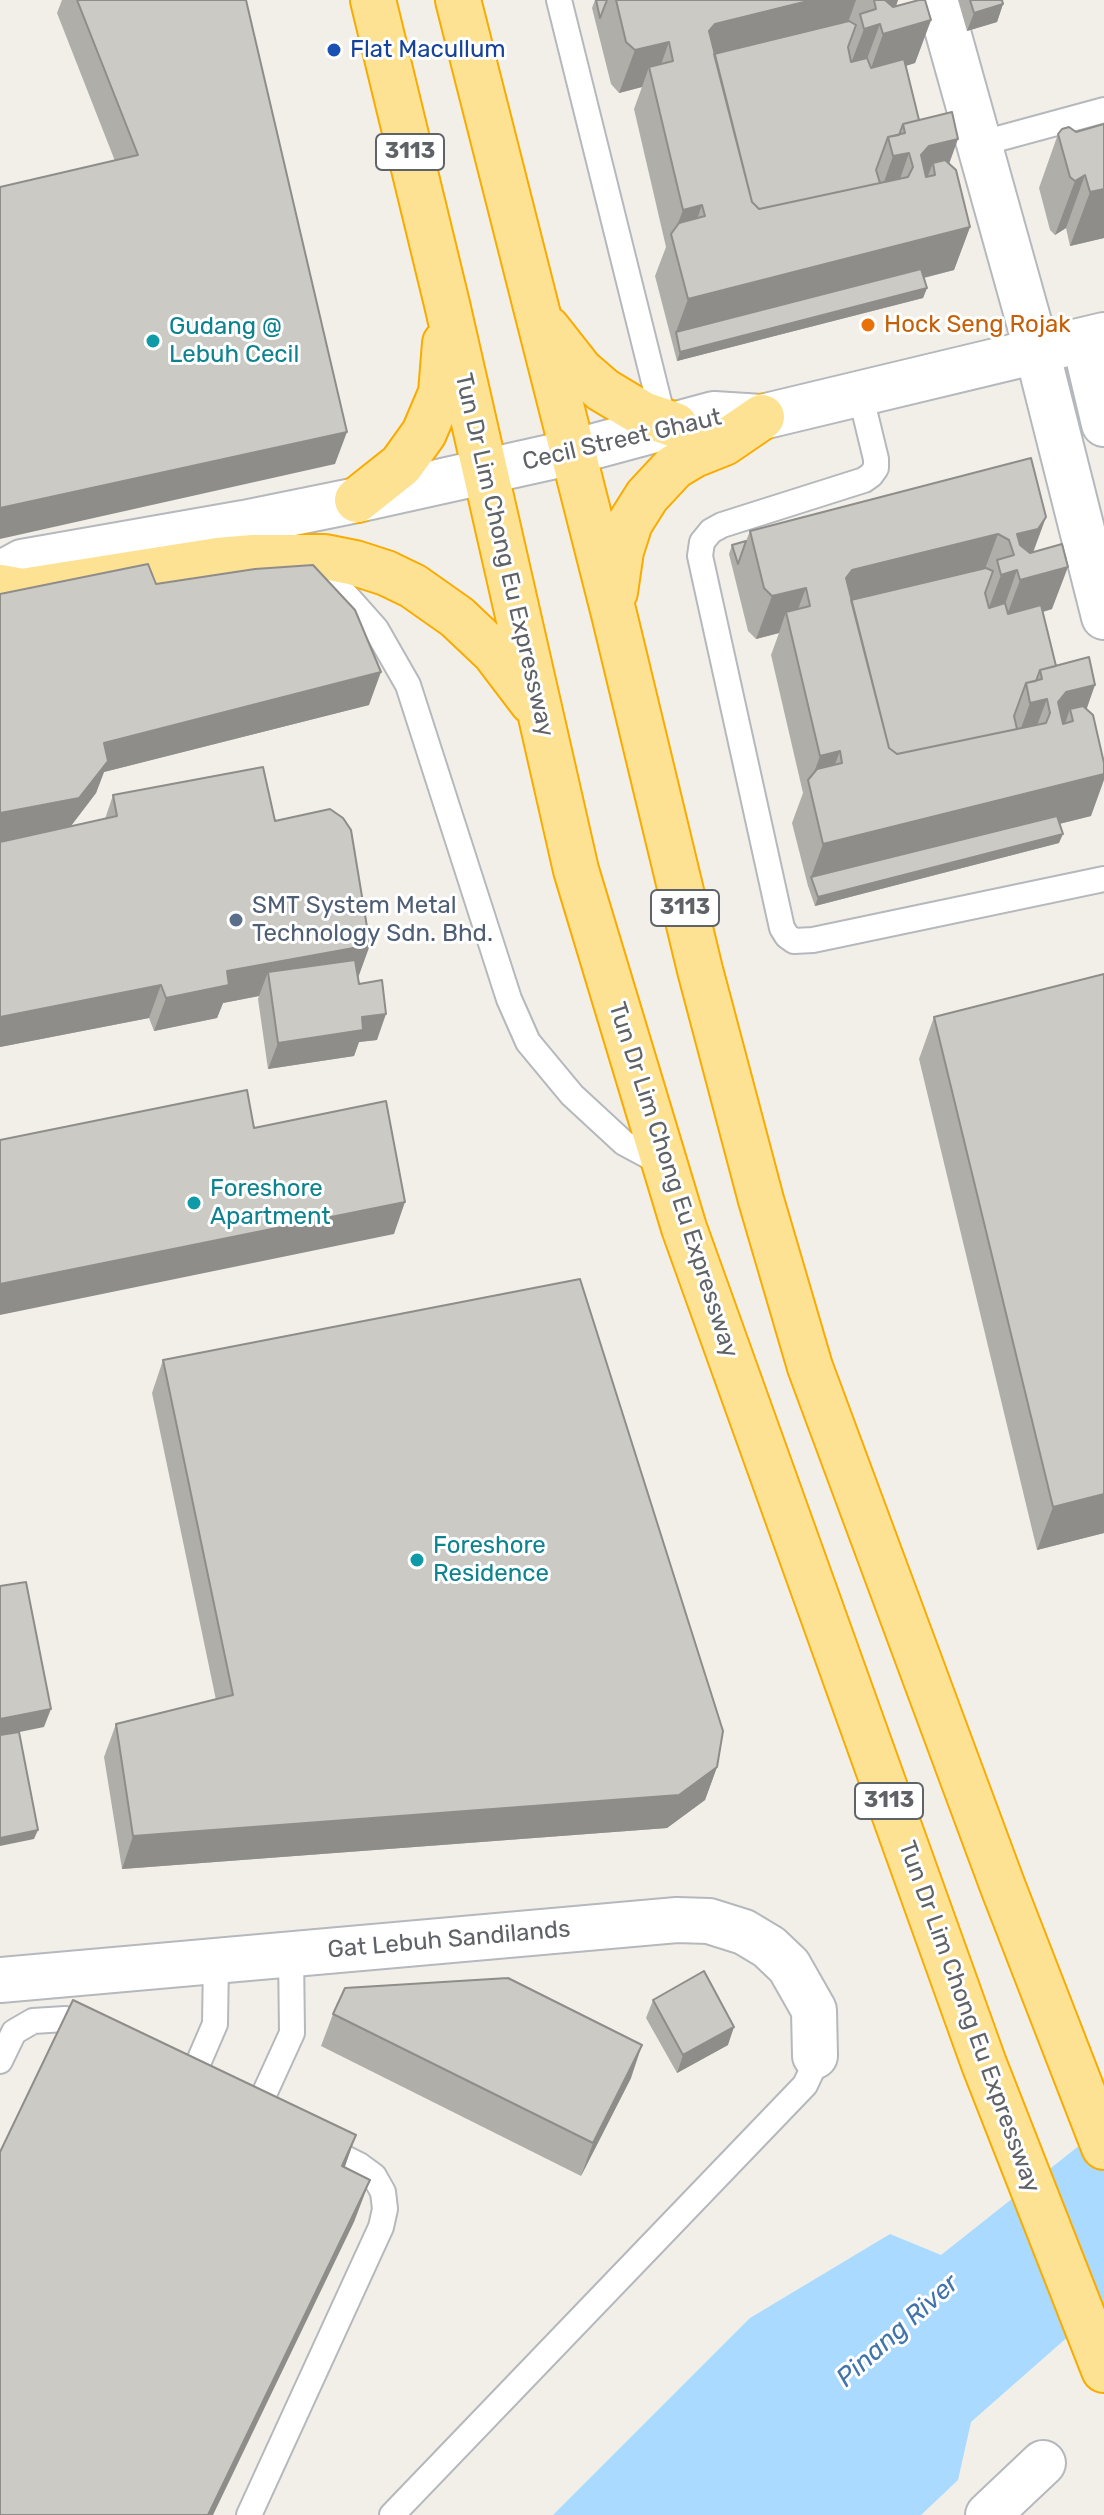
<!DOCTYPE html>
<html>
<head>
<meta charset="utf-8">
<style>
  body { margin:0 }
  canvas { display:block; background:#f1efe8 }
</style>
</head>
<body>
<canvas width="1104" height="2515"></canvas>
<script>
const ctx = document.querySelector('canvas').getContext('2d');
ctx.lineJoin = 'round';
function fill(path, color) {
  ctx.fillStyle = color;
  ctx.fill(path, 'evenodd');
}
function shape(rows) {
  const path = new Path2D();
  for (const r of rows) {
    path.moveTo(r[0], r[1]);
    for (let i = 2; i < r.length; i += 2) path.lineTo(r[i], r[i + 1]);
  }
  return path;
}
function strokePath(path, color, width, dash) {
  ctx.strokeStyle = color;
  ctx.lineWidth = width;
  ctx.lineCap = dash ? 'butt' : 'round';
  ctx.setLineDash(dash || []);
  ctx.stroke(path);
}
function drawText(font, color, halo, rows, align = 'center') {
  ctx.font = font + ' Rubik,sans-serif';
  ctx.lineWidth = 6;
  ctx.setLineDash([]);
  ctx.textBaseline = 'middle';
  ctx.strokeStyle = halo;
  ctx.fillStyle = color;
  for (const [text, x, y, turn = 0] of rows) {
    ctx.save();
    ctx.translate(x, y);
    ctx.rotate((+turn || 0) * Math.PI / 180);
    ctx.textAlign = isNaN(turn) ? turn : align;
    if (halo) ctx.strokeText(text, 0, 0);
    ctx.fillText(text, 0, 0);
    ctx.restore();
  }
}
const water = shape([
  [1104,2126,1104,2305,971,2422,958,2480,921,2515,553,2515,750,2318,890,2234,941,2255]
]);
const lane = shape([
  [559,0,664,422],
  [979,144,1104,110],
  [860,393,876,459,876,468,871,475,864,480,722,525,711,531,702,542,700,556,782,928,787,936,794,941,813,940,1104,879],
  [312,557,376,629,408,685,509,999,528,1042,572,1095,624,1143,665,1165],
  [0,2061,14,2032,33,2021,65,2019,93,2033],
  [190,2082,215,2024,216,1961],
  [255,2114,292,2033,291,1954],
  [249,2515,381,2227,385,2209,383,2192,374,2176,359,2165,319,2145],
  [392,2515,805,2085,814,2066,815,2056]
]);
const street = shape([
  [939,0,1037,351,1104,617],
  [1084,340,1104,424],
  [0,574,22,562,244,523,357,500,573,452,714,414,762,417,1104,335],
  [0,1980,677,1920,709,1921,744,1932,769,1947,789,1966,814,2010,815,2056],
  [988,2515,1043,2463]
]);
const highway = shape([
  [373,0,447,304,576,870,684,1228,984,2064,1104,2370],
  [458,0,614,614,700,970,761,1200,810,1367,1003,1887,1104,2147],
  [548,329,581,371,603,390,643,414,675,425],
  [357,500,401,465,424,433,441,393,445,343],
  [0,587,22,591,218,560,253,557,325,557,355,563,386,573,413,586,457,617,494,652,532,702],
  [615,592,621,551,630,523,647,496,674,467,694,455,724,443,762,417]
]);
const wall = shape([
  [62,0,246,0,335,464,115,161,57,13],
  [595,0,898,0,896,6,931,20,915,63,906,66,919,120,949,163,970,227,954,270,924,278,927,288,923,298,677,361,655,276,666,247,634,109,642,87,619,93,611,84,592,8],
  [958,0,1002,0,1003,4,997,22,967,31],
  [1104,124,1104,238,1070,246,1066,228,1055,235,1050,230,1039,188,1058,134,1076,132],
  [1046,517,1033,553,1052,609,1043,612,1056,666,1086,709,1091,816,1059,824,1059,843,815,906,808,886,792,823,803,793,771,655,779,633,756,639,748,631,729,554,732,545,746,541,750,531],
  [156,584,369,705,104,772,96,793,71,826,105,819,113,795,275,821,358,978,377,1040,359,1042,354,1056,268,1069,258,999,259,996,223,1003,217,1018,154,1031,149,1018,0,1047,0,594],
  [934,1017,1104,1533,1037,1550,919,1059],
  [163,1360,717,1767,705,1800,667,1828,122,1869,104,1757,116,1724,216,1700,152,1393],
  [653,2000,728,2045,677,2073,646,2018],
  [333,2014,631,2078,581,2176,321,2046]
]);
const shadedWall = shape([
  [812,0,856,0,845,31,699,67,709,31,715,24],
  [876,0,898,0,893,14,880,24,864,67,848,71,864,29,876,9],
  [1003,4,997,22,967,31,974,13],
  [931,20,915,63,868,77,883,34],
  [669,42,654,84,649,67,642,87,619,93,635,50],
  [958,139,943,181,935,175,933,163,924,186,909,153,894,196,878,199,893,156],
  [1085,175,1066,228,1055,235,1075,181],
  [1104,189,1104,238,1070,246,1090,192],
  [702,205,687,248,672,239,683,210],
  [970,227,954,270,678,340,676,332,688,299],
  [927,288,923,298,677,361,680,352],
  [347,432,335,464,0,539,0,508],
  [1046,517,1030,560,1017,570,1002,613,985,618,1001,575,1014,555,1017,534],
  [998,534,982,577,837,612,846,578,852,570],
  [1068,567,1052,609,1004,623,1020,580],
  [806,588,790,630,786,612,779,633,756,639,772,596],
  [381,672,369,705,104,772,96,793,67,831,0,844,0,813,104,743],
  [1095,685,1080,728,1073,721,1070,709,1062,732,1057,704,1047,699,1031,741,1015,745,1030,703,1066,692],
  [840,751,824,794,809,786,820,756],
  [1104,774,1104,780,1091,816,814,885,811,877,823,844],
  [1063,834,1059,843,815,906,818,897],
  [370,945,358,978,268,972,259,996,223,1003,217,1018,154,1031,166,998,227,971],
  [161,985,149,1018,0,1047,0,1017],
  [386,1014,377,1040,359,1042,354,1056,268,1069,278,1043,362,1017],
  [405,1202,394,1234,0,1315,0,1284],
  [1104,1494,1104,1533,1037,1550,1053,1507],
  [51,1709,44,1727,0,1736,0,1719],
  [717,1767,705,1800,667,1828,122,1869,133,1836],
  [38,1830,34,1839,0,1846,0,1838],
  [734,2027,728,2045,677,2073,683,2055],
  [642,2045,631,2078,581,2176,593,2143],
  [356,2135,341,2178,342,2166],
  [370,2180,354,2222,213,2515,208,2515]
]);
const building = shape([
  [77,0,246,0,347,432,0,508,0,187,138,155,77,0],
  [596,0,607,0,600,18,596,0],
  [616,0,812,0,715,24,709,31,752,202,759,209,908,177,913,167,909,153,893,156,888,137,905,133,903,124,952,112,958,139,929,146,921,155,926,177,935,175,933,163,945,160,956,170,970,227,688,299,671,234,679,223,705,216,702,205,683,210,649,67,673,61,669,42,635,50,626,42,616,0],
  [874,0,885,0,893,7,919,0,925,0,931,20,883,34,880,24,864,29,860,14,876,9,874,0],
  [970,0,1002,0,1003,4,974,13,970,0],
  [849,21,856,25,848,47,851,62,867,58,871,68,904,59,919,120,903,124,899,135,888,137,876,170,880,183,759,209,752,202,714,54,849,21],
  [1104,124,1104,189,1090,192,1085,175,1075,181,1070,177,1058,134,1062,129,1069,127,1076,132,1104,124],
  [921,269,927,288,680,352,676,332,921,269],
  [1031,458,1046,517,1038,529,1017,534,1020,545,1030,553,1062,544,1068,567,1020,580,1017,570,1001,575,997,560,1014,555,1009,540,998,534,852,570,846,578,889,748,897,754,1046,723,1050,713,1047,699,1030,703,1026,683,1042,679,1040,670,1089,657,1095,685,1066,692,1058,702,1063,724,1073,721,1070,709,1083,706,1093,715,1104,763,1104,774,823,844,808,780,817,769,842,763,840,751,820,756,786,612,810,606,806,588,772,596,764,588,750,531,1031,458],
  [746,541,738,564,732,545,746,541],
  [148,564,156,584,255,569,313,565,355,610,381,672,104,743,108,761,79,798,0,813,0,594,148,564],
  [986,568,993,571,985,593,989,608,1005,603,1008,614,1041,605,1056,666,1040,670,1036,681,1026,683,1014,716,1017,729,897,754,889,748,851,600,986,568],
  [263,767,275,821,330,809,343,818,351,830,370,945,227,971,229,985,166,998,161,985,0,1017,0,842,117,816,113,795,263,767],
  [1057,816,1063,834,818,897,811,877,1057,816],
  [355,960,359,984,382,980,386,1014,362,1017,363,1030,278,1043,268,972,355,960],
  [1104,974,1104,1494,1053,1507,934,1017,1104,974],
  [247,1090,254,1128,386,1101,405,1202,0,1284,0,1140,247,1090],
  [580,1279,723,1731,717,1767,679,1795,133,1836,116,1724,233,1695,163,1360,580,1279],
  [26,1582,51,1709,0,1719,0,1586,26,1582],
  [19,1732,38,1830,0,1838,0,1735,19,1732],
  [704,1971,734,2027,683,2055,653,2000,704,1971],
  [508,1978,642,2045,593,2143,333,2014,345,1988,508,1978],
  [73,2000,356,2135,342,2166,370,2180,208,2515,0,2515,0,2152,73,2000]
]);
const markers = [
  [334,50,8,"#1a4fb4"],
  [868,325,8,"#e8710a"],
  [153,341,8,"#0f9aa8"],
  [236,920,8,"#5c6f8a"],
  [194,1203,8,"#0f9aa8"],
  [417,1560,8,"#0f9aa8"]
];
const shields = [
  [410,152,68],
  [685,908,68],
  [889,1801,68]
];
const shieldNames = [
  ["3113",410,152],
  ["3113",685,908],
  ["3113",889,1801]
];
const transitNames = [
  ["Flat Macullum",350,50]
];
const foodNames = [
  ["Hock Seng Rojak",884,325]
];
const cultureNames = [
  ["Gudang @",169,327],
  ["Lebuh Cecil",169,355],
  ["Foreshore",210,1189],
  ["Apartment",210,1217],
  ["Foreshore",433,1546],
  ["Residence",433,1574]
];
const streetNames = [
  ["Cecil Street Ghaut",622,440,-13],
  ["Tun Dr Lim Chong Eu Expressway",504,555,77],
  ["Tun Dr Lim Chong Eu Expressway",673,1180,72],
  ["Gat Lebuh Sandilands",449,1940,-5],
  ["Tun Dr Lim Chong Eu Expressway",969,2017,70]
];
const serviceNames = [
  ["SMT System Metal",252,906],
  ["Technology Sdn. Bhd.",252,934]
];
const waterNames = [
  ["Pinang River",898,2331,-42]
];
fill(water, '#aadaff');
strokePath(lane, '#b5b8bc', 28);
strokePath(street, '#b5b8bc', 48);
strokePath(highway, '#f9ab00', 48);
strokePath(lane, '#fff', 24);
strokePath(street, '#fff', 44);
strokePath(highway, '#fde293', 44);
fill(wall, '#afaea9');
fill(shadedWall, '#8f8d8a');
fill(building, '#cccac5');
strokePath(building, '#8f8d8a', 2);
for (const [x, y, r, color] of markers) {
  const dot = new Path2D();
  dot.arc(x, y, r, 0, 2 * Math.PI);
  ctx.fillStyle = color;
  ctx.fill(dot);
  strokePath(dot, '#fff', 3);
}
for (const [x, y, w] of shields) {
  const box = new Path2D();
  box.roundRect(x - w / 2, y - 18, w, 36, 6);
  ctx.fillStyle = '#fff';
  ctx.fill(box);
  strokePath(box, '#5f6368', 2);
}
drawText('bold 22px', '#5f6368', null, shieldNames);
drawText('24px', '#164399', '#fff', transitNames, 'left');
drawText('24px', '#c56008', '#fff', foodNames, 'left');
drawText('24px', '#0d838f', '#fff', cultureNames, 'left');
drawText('24px', '#5f6368', '#fff', streetNames);
drawText('24px', '#4e5e75', '#fff', serviceNames, 'left');
drawText('italic 26px', '#4174aa', '#fff', waterNames);
</script>
</body>
</html>
